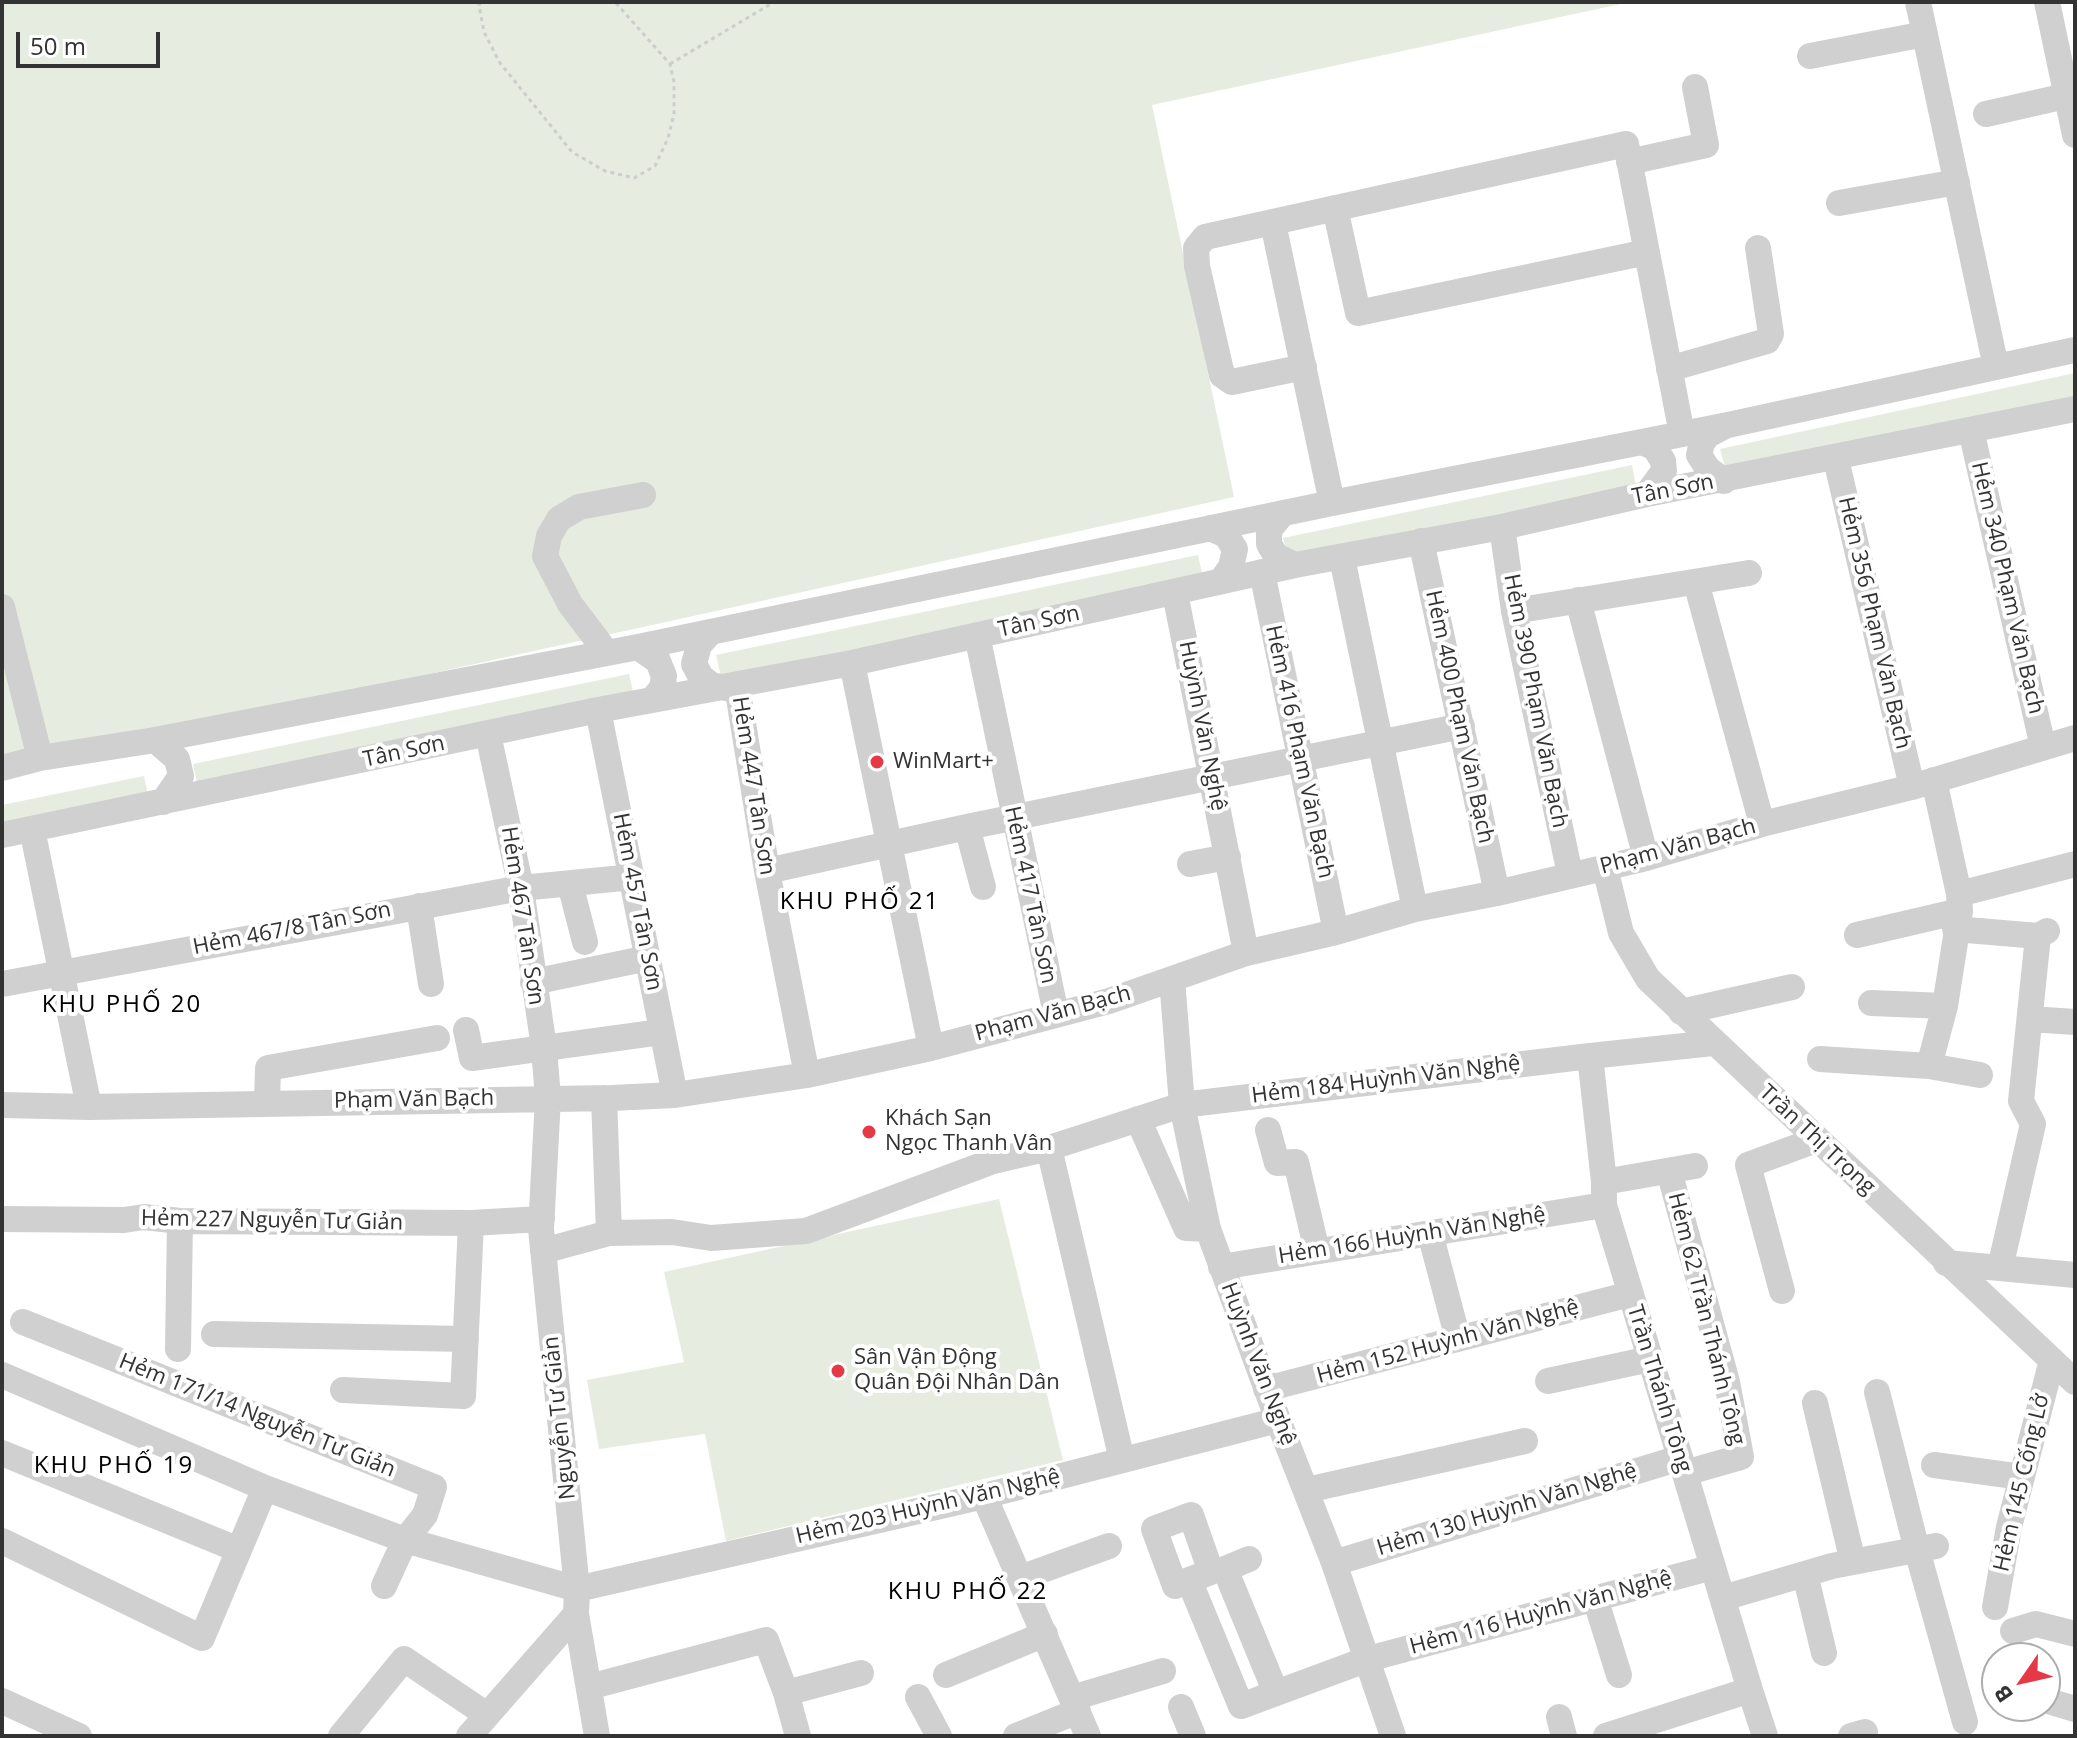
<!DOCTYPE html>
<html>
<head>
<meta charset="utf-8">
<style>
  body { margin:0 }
  #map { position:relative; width:2077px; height:1738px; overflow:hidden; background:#fff; font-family:"Open Sans",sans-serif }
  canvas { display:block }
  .frame { position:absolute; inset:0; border:4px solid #333; pointer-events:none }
  .north { position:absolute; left:1981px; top:1642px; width:80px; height:80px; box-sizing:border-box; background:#fff; border:2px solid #adadad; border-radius:50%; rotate:236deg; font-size:22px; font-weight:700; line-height:32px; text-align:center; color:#333 }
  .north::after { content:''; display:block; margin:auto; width:28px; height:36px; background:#e63946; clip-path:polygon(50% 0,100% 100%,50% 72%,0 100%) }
  .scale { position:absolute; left:16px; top:32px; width:144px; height:36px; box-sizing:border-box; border:4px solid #333; border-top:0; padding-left:10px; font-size:24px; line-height:28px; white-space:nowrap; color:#333; -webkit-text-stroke:6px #fff; paint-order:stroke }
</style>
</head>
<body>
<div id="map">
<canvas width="2077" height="1738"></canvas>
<div class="frame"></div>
<div class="north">B</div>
<div class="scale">50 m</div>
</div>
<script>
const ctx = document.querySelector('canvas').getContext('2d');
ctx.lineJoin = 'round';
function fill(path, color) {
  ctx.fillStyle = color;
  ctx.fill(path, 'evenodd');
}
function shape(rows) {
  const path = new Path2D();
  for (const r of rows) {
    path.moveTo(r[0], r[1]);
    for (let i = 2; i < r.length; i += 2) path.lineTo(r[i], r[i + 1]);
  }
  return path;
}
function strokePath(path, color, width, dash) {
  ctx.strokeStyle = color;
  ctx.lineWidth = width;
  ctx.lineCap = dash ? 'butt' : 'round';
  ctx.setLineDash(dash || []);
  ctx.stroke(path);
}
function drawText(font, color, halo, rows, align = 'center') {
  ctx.font = font + ' "Open Sans",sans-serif';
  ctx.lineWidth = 8;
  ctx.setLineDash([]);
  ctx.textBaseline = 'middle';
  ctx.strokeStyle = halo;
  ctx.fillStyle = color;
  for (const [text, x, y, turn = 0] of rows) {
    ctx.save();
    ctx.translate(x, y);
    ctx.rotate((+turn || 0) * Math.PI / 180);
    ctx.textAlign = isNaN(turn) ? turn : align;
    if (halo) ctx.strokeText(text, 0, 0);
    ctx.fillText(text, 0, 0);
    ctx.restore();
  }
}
const green = shape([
  [2,2,1630,2,1152,105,1234,497,2,768],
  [2075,373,2075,408,1729,481,1720,449],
  [1632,465,1638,497,1291,568,1283,538],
  [1198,555,1205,586,724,690,716,655],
  [629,674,637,709,200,797,193,764],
  [144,776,150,805,2,834,2,805],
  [999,1199,1063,1460,726,1541,705,1434,599,1449,587,1380,684,1362,664,1272]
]);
const path = shape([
  [481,2,479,5,484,32,500,63,572,152,605,171,634,178,655,166,668,138,674,114,674,82,670,64,615,2],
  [670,64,774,2]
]);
const minor = shape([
  [1918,2,1996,367],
  [2047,2,2075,135],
  [1810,56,1925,34],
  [1986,114,2075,94],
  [1629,162,1706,145,1695,87],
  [1839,203,1957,182],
  [1335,208,1358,313,1647,252],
  [1273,223,1332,503],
  [1304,367,1232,382,1222,375,1197,266,1196,248,1205,237,1626,144,1682,434],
  [1669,369,1767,341,1771,334,1758,248],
  [1971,430,2043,747],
  [1642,442,1655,448,1663,461,1664,471,1647,494],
  [1836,459,1912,787],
  [1724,481,1708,469,1699,455,1702,443,1708,435,1725,426],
  [1283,513,1269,530,1269,544,1276,556,1295,565],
  [1502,527,1514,611,1570,874],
  [1210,528,1226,535,1235,549,1231,567,1221,581],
  [1421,541,1497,893],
  [1342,558,1415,909],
  [1262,572,1336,932],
  [1696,582,1762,824],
  [1175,593,1246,953],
  [1578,600,1646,858],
  [2,607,40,758],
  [1514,611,1749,573],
  [711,632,699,645,694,664,701,677,711,685,726,688],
  [977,635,1056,1014],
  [638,647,658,661,664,676,662,688,653,699],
  [607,653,570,604,545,556,549,536,559,519,579,507,643,495],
  [852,663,931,1048],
  [737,686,767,871,807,1075],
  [598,710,675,1095],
  [488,734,521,888,544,1048,548,1098,541,1229,577,1589,576,1614,597,1736],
  [155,740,177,759,181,776,163,802],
  [2,768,40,758,155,740,638,647,1332,503,1728,425,2075,350],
  [967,827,983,887],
  [32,829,89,1107],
  [2,835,598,710,852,663,1295,565,1502,527,1647,494,2075,409],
  [1190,864,1228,857],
  [1605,868,1621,933,1648,979,2075,1382],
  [767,871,967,827,1462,726],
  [570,884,585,942],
  [1959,894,2075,864],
  [419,906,431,984],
  [1955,929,2038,936],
  [1857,935,1960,911],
  [1172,979,1182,1105,1208,1229,1278,1420,1334,1563,1393,1736],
  [533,982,648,958],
  [2,984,521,888,633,877],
  [1871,1003,1945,1006],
  [1681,1012,1792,987],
  [2030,1019,2075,1022],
  [466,1030,472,1058,661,1032],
  [1820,1059,1929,1066,1980,1075],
  [1929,1066,1945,1006,1960,911,1959,894,1934,780],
  [604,1098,609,1233],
  [267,1102,268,1068,437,1038],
  [2,1105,89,1107,611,1098,675,1095,807,1075,931,1048,1109,1001,1246,953,1336,932,1415,909,1497,893,1646,858,1762,824,1912,787,2075,738],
  [1138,1119,1186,1228,1208,1229],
  [1268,1130,1277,1163,1296,1162,1317,1251],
  [1049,1148,1122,1460],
  [1669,1171,1727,1382,1741,1457,1685,1473],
  [1604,1182,1695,1166],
  [2,1219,124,1220,144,1217,180,1221,471,1223,542,1219],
  [1430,1233,1458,1339],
  [543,1251,609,1233,672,1232,711,1238,806,1231,993,1161,1049,1148,1182,1105,1590,1056],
  [1946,1263,2075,1275],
  [1221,1267,1604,1205],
  [2000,1268,2033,1124,2021,1101,2038,936,2047,931],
  [1782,1291,1748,1165,1816,1140],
  [23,1322,434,1487,425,1515,405,1540,384,1586],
  [214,1334,466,1339],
  [178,1349,180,1221],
  [2,1375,265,1488,405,1540,577,1589,984,1496,1278,1420],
  [1548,1381,1650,1359],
  [1266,1389,1630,1294],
  [343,1390,463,1396,471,1223],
  [1877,1392,1917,1550,1965,1722],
  [1815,1403,1853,1562],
  [2,1453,239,1550],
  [1934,1465,2022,1477],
  [1307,1490,1525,1441],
  [984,1496,1088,1736],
  [2,1541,202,1638,265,1488],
  [1249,1559,1225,1569,1276,1693],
  [1334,1563,1680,1458],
  [1805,1574,1824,1653],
  [1020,1578,1109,1546],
  [1189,1580,1211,1572,1191,1515,1154,1529,1175,1586,1189,1580,1241,1706,1368,1659,1713,1567],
  [1595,1598,1619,1675],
  [1723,1598,1832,1566,1936,1546],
  [1995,1607,2009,1527,2052,1360],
  [2013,1631,2036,1624,2075,1634],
  [946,1675,1045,1634],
  [589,1687,766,1640,786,1693,798,1736],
  [1750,1690,1765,1736],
  [786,1693,861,1673],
  [918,1697,939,1736],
  [1072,1698,1163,1671],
  [2045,1700,2075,1709],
  [2,1701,79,1736],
  [1181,1707,1193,1736],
  [1559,1717,1564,1736],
  [341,1736,404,1659,487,1715],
  [469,1736,576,1614],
  [1016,1736,1078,1711],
  [1606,1736,1750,1690,1604,1205,1604,1182,1590,1056,1713,1043],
  [1851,1736,1865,1732]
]);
const markers = [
  [877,762,8,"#e63946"],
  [869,1132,8,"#e63946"],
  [838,1371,8,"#e63946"]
];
const streetNames = [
  ["Tân Sơn",1673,490,-11],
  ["Hẻm 340 Phạm Văn Bạch",2007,588,77],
  ["Tân Sơn",1039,622,-12],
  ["Hẻm 356 Phạm Văn Bạch",1874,623,77],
  ["Hẻm 390 Phạm Văn Bạch",1535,701,79],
  ["Hẻm 400 Phạm Văn Bạch",1459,717,78],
  ["Huỳnh Văn Nghệ",1202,726,79],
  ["Tân Sơn",404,752,-12],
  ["Hẻm 416 Phạm Văn Bạch",1299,752,78],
  ["Hẻm 447 Tân Sơn",753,786,81],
  ["Phạm Văn Bạch",1678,847,-15],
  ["Hẻm 417 Tân Sơn",1030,895,78],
  ["Hẻm 457 Tân Sơn",637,902,79],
  ["Hẻm 467 Tân Sơn",522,916,81],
  ["Hẻm 467/8 Tân Sơn",292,929,-11],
  ["Phạm Văn Bạch",1053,1014,-15],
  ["Hẻm 184 Huỳnh Văn Nghệ",1386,1080,-7],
  ["Phạm Văn Bạch",414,1100,-1],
  ["Trần Thị Trọng",1817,1140,43],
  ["Hẻm 227 Nguyễn Tư Giản",272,1221,1],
  ["Hẻm 166 Huỳnh Văn Nghệ",1412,1236,-9],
  ["Hẻm 62 Trần Thánh Tông",1706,1319,76],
  ["Hẻm 152 Huỳnh Văn Nghệ",1448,1342,-15],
  ["Huỳnh Văn Nghệ",1258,1364,69],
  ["Trần Thánh Tông",1659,1389,73],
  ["Hẻm 171/14 Nguyễn Tư Giản",257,1416,22],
  ["Nguyễn Tư Giản",560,1418,-96],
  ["Hẻm 145 Cống Lở",2022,1483,-77],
  ["Hẻm 203 Huỳnh Văn Nghệ",928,1507,-13],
  ["Hẻm 130 Huỳnh Văn Nghệ",1507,1510,-17],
  ["Hẻm 116 Huỳnh Văn Nghệ",1541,1613,-15]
];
const poiNames = [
  ["WinMart+",893,762],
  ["Khách Sạn",885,1119],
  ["Ngọc Thanh Vân",885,1144],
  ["Sân Vận Động",854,1358],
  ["Quân Đội Nhân Dân",854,1383]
];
const neighbourhoodNames = [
  ["KHU PHỐ 21",860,902],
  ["KHU PHỐ 20",122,1005],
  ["KHU PHỐ 19",114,1466],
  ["KHU PHỐ 22",968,1592]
];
fill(green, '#e6ecdf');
strokePath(path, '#cdcdcd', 3, [4, 4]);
strokePath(minor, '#d0d0d0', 26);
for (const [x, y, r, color] of markers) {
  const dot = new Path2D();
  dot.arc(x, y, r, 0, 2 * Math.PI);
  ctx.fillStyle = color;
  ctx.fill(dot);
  strokePath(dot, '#fff', 3);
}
drawText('22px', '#333', '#fff', streetNames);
drawText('22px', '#333', '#fff', poiNames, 'left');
ctx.letterSpacing = '2px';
drawText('24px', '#000', '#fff', neighbourhoodNames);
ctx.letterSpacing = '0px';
</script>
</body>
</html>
